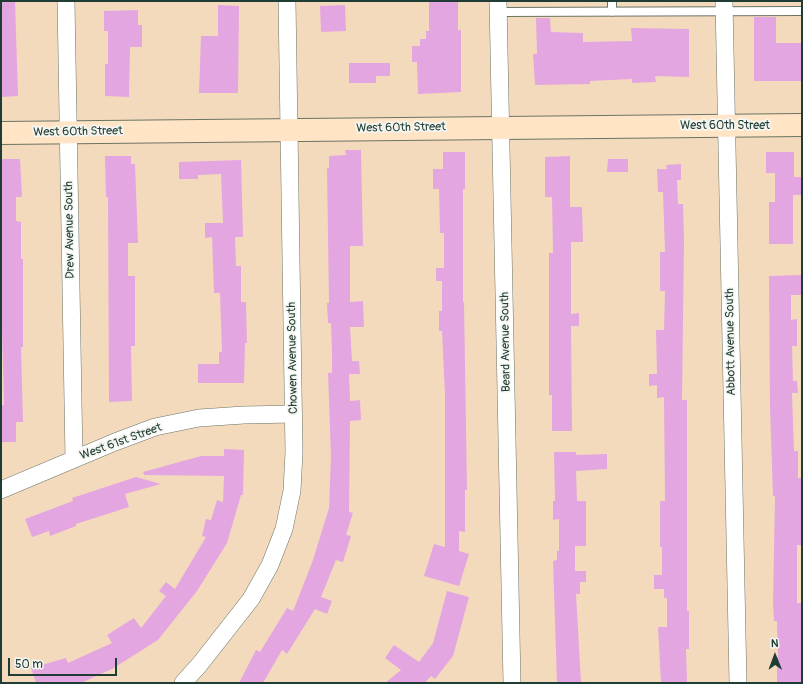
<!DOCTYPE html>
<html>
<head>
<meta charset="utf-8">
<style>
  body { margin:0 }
  #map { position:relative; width:803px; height:684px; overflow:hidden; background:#f4dabd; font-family:Pangolin,sans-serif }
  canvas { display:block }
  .frame { position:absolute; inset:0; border:2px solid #1f3d34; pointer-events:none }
  .north { position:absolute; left:755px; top:636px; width:40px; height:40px; -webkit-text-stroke:3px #f6f6f2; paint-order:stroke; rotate:359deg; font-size:11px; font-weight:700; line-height:16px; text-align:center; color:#1f3d34 }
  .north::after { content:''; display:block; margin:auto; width:14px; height:18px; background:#1f3d34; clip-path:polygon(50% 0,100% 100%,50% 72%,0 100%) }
  .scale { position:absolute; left:8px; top:658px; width:109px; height:18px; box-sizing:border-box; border:2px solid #1f3d34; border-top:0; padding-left:5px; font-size:12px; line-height:14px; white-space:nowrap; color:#1f3d34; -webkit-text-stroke:3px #f6f6f2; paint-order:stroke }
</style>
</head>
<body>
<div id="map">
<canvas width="803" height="684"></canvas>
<div class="frame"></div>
<div class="north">N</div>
<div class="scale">50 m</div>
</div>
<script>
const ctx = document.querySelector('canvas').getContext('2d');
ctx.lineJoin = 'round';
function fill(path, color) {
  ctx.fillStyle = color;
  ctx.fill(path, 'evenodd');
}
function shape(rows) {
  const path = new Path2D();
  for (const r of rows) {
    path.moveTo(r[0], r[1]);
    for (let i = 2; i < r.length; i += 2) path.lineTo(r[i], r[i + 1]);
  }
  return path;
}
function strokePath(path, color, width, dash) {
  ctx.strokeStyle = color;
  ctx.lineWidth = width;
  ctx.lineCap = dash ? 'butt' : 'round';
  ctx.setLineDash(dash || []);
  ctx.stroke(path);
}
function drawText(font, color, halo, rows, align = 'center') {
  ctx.font = font + ' Pangolin,sans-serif';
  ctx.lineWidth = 3.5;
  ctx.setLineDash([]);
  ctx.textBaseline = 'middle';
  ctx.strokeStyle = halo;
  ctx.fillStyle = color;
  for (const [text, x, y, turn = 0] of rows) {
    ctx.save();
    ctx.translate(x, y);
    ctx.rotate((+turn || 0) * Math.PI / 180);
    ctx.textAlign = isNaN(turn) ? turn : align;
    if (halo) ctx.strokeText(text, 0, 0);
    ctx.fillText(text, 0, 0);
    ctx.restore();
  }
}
const building = shape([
  [1,1,15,1,18,96,1,97],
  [429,1,458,1,458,30,461,30,461,92,418,94,417,62,412,62,412,46,420,46,420,39,426,39,426,31,429,31],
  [218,5,239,6,238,93,199,93,201,36,218,36],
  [345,5,346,31,321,32,320,6],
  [138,10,138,25,142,25,142,47,130,47,129,97,105,96,105,64,108,64,108,31,104,31,104,11],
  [754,17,776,17,776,43,802,43,801,81,754,81],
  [536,18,550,18,551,32,583,33,583,42,632,41,631,28,689,29,689,77,655,76,656,82,632,83,632,79,590,81,590,84,535,85,533,54,537,54],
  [349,63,390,63,390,76,376,76,376,83,349,83],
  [345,150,361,150,362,200,363,246,350,246,350,302,363,301,364,327,350,327,352,361,359,361,360,374,349,374,350,401,360,400,361,420,350,421,349,512,353,513,346,535,351,536,343,562,336,560,321,597,332,601,327,614,315,609,287,654,282,650,263,683,239,683,256,650,260,652,287,608,293,611,312,563,329,508,331,457,328,373,332,373,332,352,331,323,328,323,327,303,329,303,327,168,329,168,329,156,346,155],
  [443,152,465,152,465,189,463,189,463,302,464,302,467,490,465,490,465,532,459,531,459,551,469,554,459,586,424,576,434,544,445,547,445,395,442,331,439,331,439,311,442,311,442,281,436,281,436,268,444,268,444,233,440,233,439,189,433,189,433,169,443,169],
  [766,152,794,152,794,177,802,177,802,195,793,195,793,244,769,244,769,202,775,202,775,173,766,173],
  [105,156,131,156,131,164,135,164,138,243,128,243,128,276,135,276,135,346,131,346,132,401,109,402,108,197,106,197],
  [570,156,570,207,582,207,583,242,571,242,571,314,579,313,579,326,571,326,572,431,552,431,552,395,549,395,549,253,553,253,552,197,545,197,545,157],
  [1,159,20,159,22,197,16,197,16,221,21,222,21,259,23,259,23,347,21,347,23,422,16,422,16,442,1,442,1,414,2,405,4,405,1,294],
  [608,159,628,159,628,172,607,172],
  [241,160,243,237,235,237,236,266,241,266,241,302,246,302,247,343,245,343,244,383,198,383,198,364,219,364,219,352,222,352,220,293,214,293,212,237,205,238,205,223,223,223,221,174,198,175,198,179,179,179,179,162],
  [681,164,681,180,677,180,678,204,683,204,684,240,682,400,687,400,687,611,689,611,689,649,686,649,687,683,661,683,658,627,667,627,667,598,664,598,664,589,654,589,654,575,662,575,662,547,660,547,660,501,665,501,664,397,657,398,657,385,649,386,649,374,657,374,656,330,664,330,665,291,660,291,660,252,665,252,663,192,658,192,657,169,667,169,666,165],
  [802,275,802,295,791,295,791,320,797,319,797,346,792,346,793,381,797,381,798,393,792,393,794,451,798,451,798,478,802,478,801,545,797,545,797,603,801,603,802,683,777,683,777,657,778,657,777,621,774,621,773,604,775,496,773,496,770,407,769,276],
  [224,449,244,450,243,495,241,495,227,543,197,591,158,640,112,669,81,683,36,683,31,668,66,658,68,663,112,643,107,635,134,618,141,628,166,596,159,591,166,582,175,589,206,537,202,536,206,519,211,520,217,500,223,502,224,476,144,475,143,472,201,456,224,456],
  [554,452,576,452,576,455,607,454,607,469,576,471,577,501,586,501,586,546,575,546,575,571,586,571,586,582,580,582,580,594,576,594,581,683,557,683,553,561,557,560,557,551,559,551,559,519,553,520,553,501,555,501],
  [136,477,161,484,125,494,129,507,76,524,76,526,50,536,49,531,32,537,25,519,73,501,72,498],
  [447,591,469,597,453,656,435,679,431,676,425,683,385,683,401,670,385,658,394,645,419,662,433,643]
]);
const lane = shape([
  [612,1,612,12],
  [498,12,802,11]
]);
const street = shape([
  [66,1,74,459],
  [498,1,512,683],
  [724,1,738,683],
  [1,490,115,442,155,427,199,418,244,415,294,414],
  [183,683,200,664,251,599,270,565,284,529,292,491,294,452,287,1]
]);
const secondary = shape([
  [1,133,802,125]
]);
const streetNames = [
  ["West 60th Street",725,126],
  ["West 60th Street",401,128,-1],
  ["West 60th Street",78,132,-1],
  ["Drew Avenue South",70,230,-91],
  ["Beard Avenue South",506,342,-91],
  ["Abbott Avenue South",731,342,-91],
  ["Chowen Avenue South",293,358,-91],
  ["West 61st Street",121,442,-20]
];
fill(building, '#e3a6e1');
strokePath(lane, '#6a7464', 10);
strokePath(street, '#6a7464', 18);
strokePath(secondary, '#6a7464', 24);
strokePath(lane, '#fff', 8);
strokePath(street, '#fff', 17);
strokePath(secondary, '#ffe4c6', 22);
drawText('12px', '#1f3d34', '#f6f6f2', streetNames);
</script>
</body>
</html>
